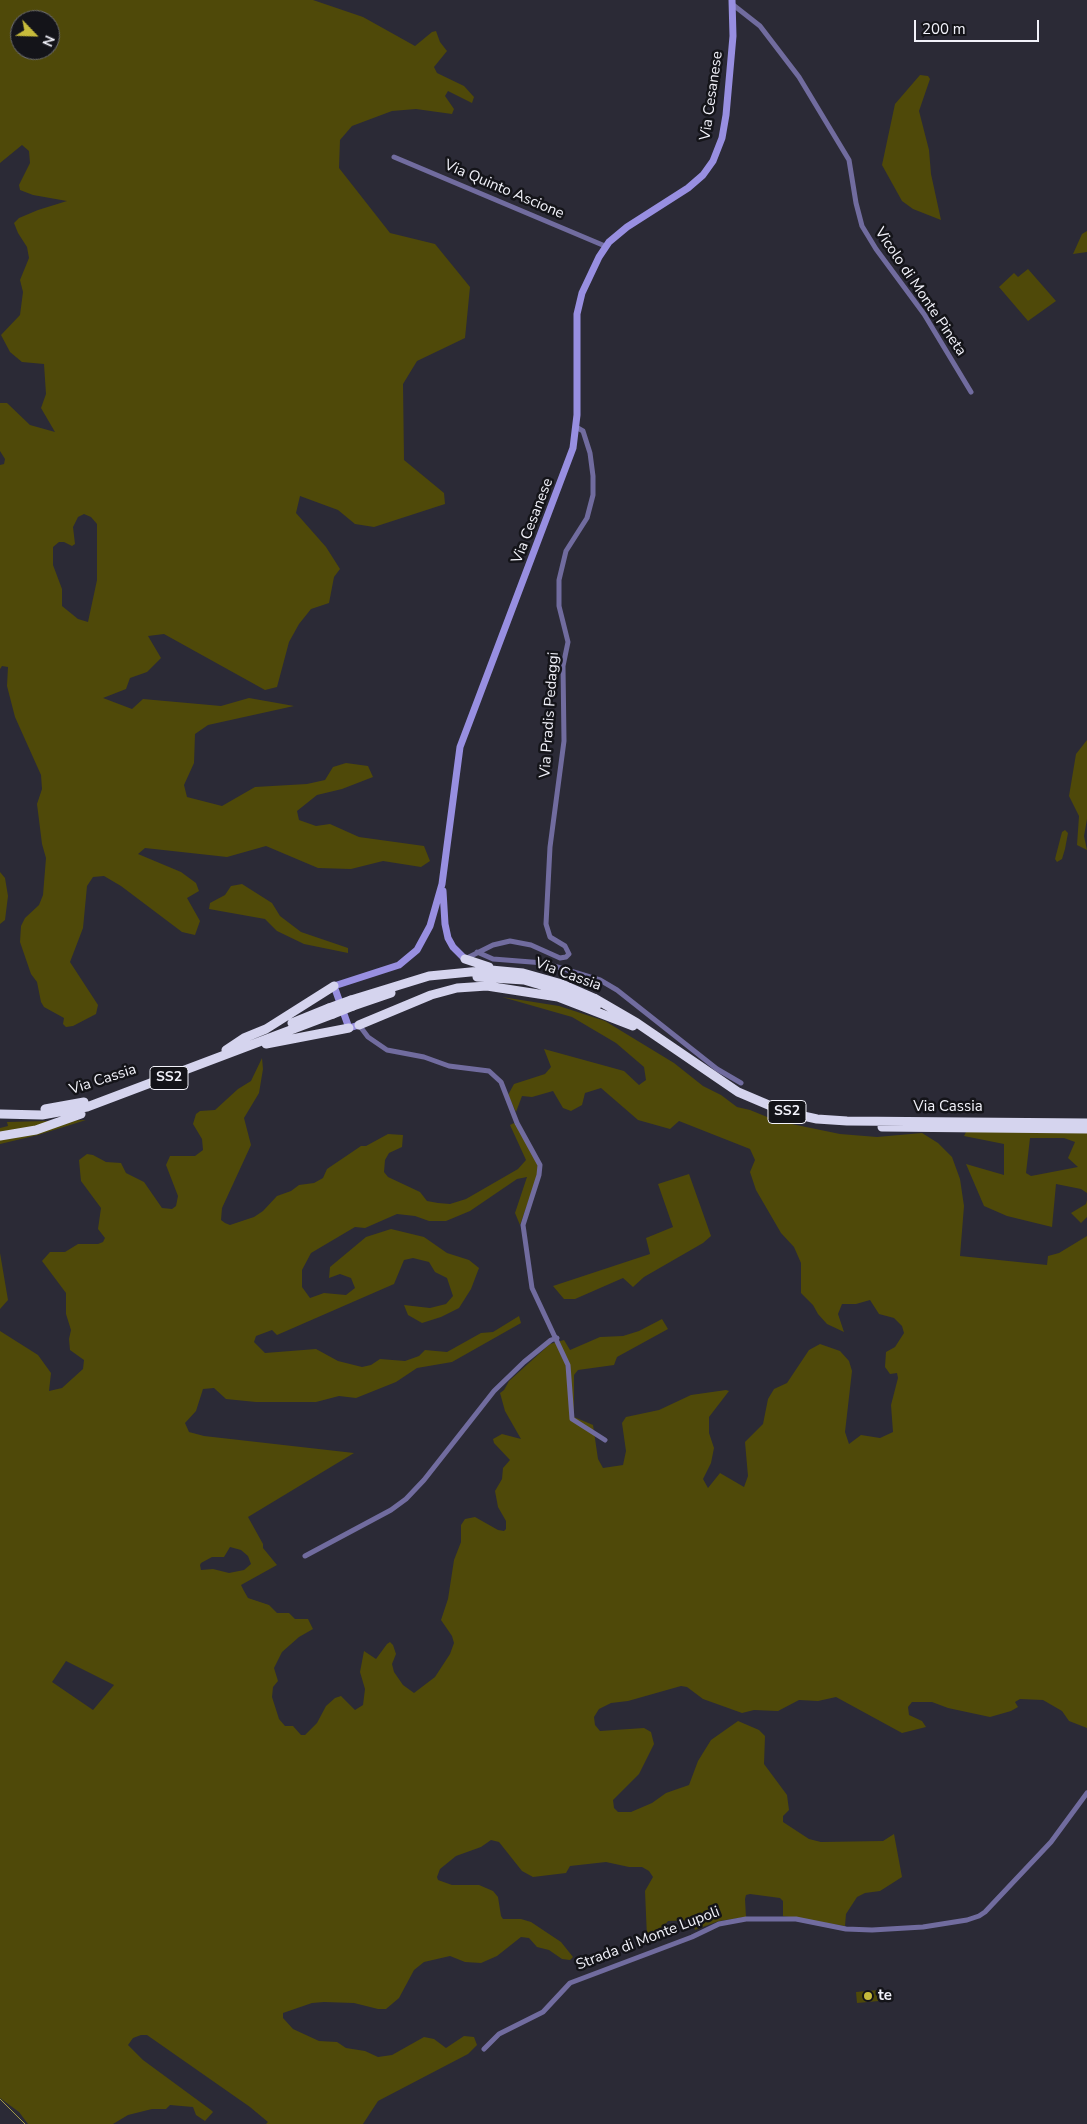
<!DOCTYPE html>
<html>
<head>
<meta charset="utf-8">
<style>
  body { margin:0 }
  #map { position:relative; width:1087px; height:2124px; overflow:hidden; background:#2b2a36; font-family:"Nunito Sans",sans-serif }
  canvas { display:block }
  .north { position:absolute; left:10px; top:10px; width:50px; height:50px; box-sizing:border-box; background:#141419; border:1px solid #6d6d73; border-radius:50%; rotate:114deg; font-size:14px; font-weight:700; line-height:20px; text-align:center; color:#f2f2fa }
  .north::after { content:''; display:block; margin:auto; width:18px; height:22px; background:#c7bb3b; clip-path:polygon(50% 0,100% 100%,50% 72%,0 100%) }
  .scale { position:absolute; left:914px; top:20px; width:125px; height:22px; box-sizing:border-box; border:2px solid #f2f2fa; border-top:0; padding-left:6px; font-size:15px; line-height:18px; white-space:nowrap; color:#f2f2fa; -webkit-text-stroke:4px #141419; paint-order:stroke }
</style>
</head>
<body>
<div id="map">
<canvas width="1087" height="2124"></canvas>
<div class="north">N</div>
<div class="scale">200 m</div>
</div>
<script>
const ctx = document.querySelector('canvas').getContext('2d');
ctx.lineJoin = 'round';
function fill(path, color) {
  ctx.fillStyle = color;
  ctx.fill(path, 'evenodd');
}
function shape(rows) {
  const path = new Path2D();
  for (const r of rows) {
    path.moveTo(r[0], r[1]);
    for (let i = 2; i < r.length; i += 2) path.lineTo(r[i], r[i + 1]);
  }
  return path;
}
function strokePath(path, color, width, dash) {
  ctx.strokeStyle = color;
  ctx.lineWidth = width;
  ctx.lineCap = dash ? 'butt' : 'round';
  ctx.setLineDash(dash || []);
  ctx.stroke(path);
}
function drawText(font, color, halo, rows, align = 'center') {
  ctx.font = font + ' "Nunito Sans",sans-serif';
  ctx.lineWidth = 5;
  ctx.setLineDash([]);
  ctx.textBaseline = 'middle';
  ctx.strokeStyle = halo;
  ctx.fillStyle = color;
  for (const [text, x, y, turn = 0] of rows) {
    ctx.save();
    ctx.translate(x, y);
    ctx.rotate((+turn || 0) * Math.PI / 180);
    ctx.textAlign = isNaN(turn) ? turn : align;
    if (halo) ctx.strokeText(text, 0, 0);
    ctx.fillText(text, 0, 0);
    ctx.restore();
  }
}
const green = shape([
  [0,0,313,0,363,17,415,46,432,32,436,31,440,42,447,51,434,67,437,73,464,86,474,97,472,103,448,91,445,96,454,109,452,114,416,109,392,111,352,126,340,140,339,168,390,233,435,244,470,287,465,338,417,361,403,384,404,460,444,493,445,504,374,527,355,524,338,510,300,496,296,513,326,547,340,569,334,577,329,603,311,609,299,624,289,642,277,687,265,690,164,634,148,636,161,658,147,672,130,678,126,689,103,698,132,709,143,699,221,706,249,698,294,706,208,725,195,734,194,763,184,785,187,797,222,806,255,787,307,784,325,780,333,767,346,763,368,766,373,777,342,789,317,795,297,811,299,820,316,826,330,824,359,837,424,846,430,861,421,867,383,861,351,869,318,868,266,846,227,857,145,848,138,854,181,872,196,883,199,891,187,898,200,921,195,935,182,932,121,886,104,876,93,877,87,886,83,928,70,962,98,1005,96,1014,73,1026,66,1027,63,1024,64,1018,44,1007,41,1002,37,982,31,974,20,942,21,926,25,918,39,905,43,895,46,858,42,844,37,804,42,789,41,775,15,717,7,686,8,667,2,666,0,669,0,465,4,464,5,459,0,451,0,403,7,403,30,425,55,432,41,408,46,394,44,364,22,362,10,352,1,335,20,315,23,292,20,280,29,258,27,247,18,233,14,223,19,218,38,210,67,201,33,195,20,190,19,185,30,163,29,151,22,145,0,163],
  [20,20,50,20,50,50,20,50],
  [84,514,91,517,97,524,97,580,88,622,78,619,62,606,62,589,53,565,53,547,59,542,64,542,72,546,75,544,73,527,78,517],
  [920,75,928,76,930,79,919,111,929,150,931,174,941,220,913,209,902,201,882,165,895,104],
  [1087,231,1087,252,1073,254,1082,234],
  [1028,269,1056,301,1028,321,999,287,1014,273,1018,277],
  [1087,740,1087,819,1084,836,1087,850,1077,845,1079,816,1069,796,1076,754],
  [1065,830,1068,833,1065,849,1062,859,1057,862,1055,859,1062,832],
  [0,872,5,878,8,896,5,920,0,924],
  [242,884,272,903,280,916,301,932,348,948,348,953,304,944,277,931,265,919,209,909,210,903,225,895,231,886],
  [502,997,559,1006,605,1021,674,1063,703,1086,721,1095,737,1107,750,1110,777,1121,840,1134,877,1137,922,1133,938,1143,952,1157,960,1179,964,1206,960,1256,1047,1265,1048,1256,1059,1253,1087,1236,1087,1728,1069,1721,1062,1711,1043,1700,1020,1699,1015,1702,1018,1707,1011,1711,990,1717,948,1708,932,1702,912,1702,908,1707,909,1715,922,1721,926,1727,902,1733,836,1697,818,1701,799,1700,778,1711,754,1710,742,1713,703,1699,687,1687,681,1686,628,1701,611,1703,599,1709,594,1717,595,1725,600,1731,644,1728,651,1732,654,1744,639,1774,613,1800,614,1808,618,1812,631,1812,652,1803,666,1793,689,1785,698,1761,711,1740,738,1721,759,1730,765,1736,764,1764,787,1795,789,1810,783,1816,783,1822,809,1839,821,1842,883,1841,894,1834,902,1877,880,1891,865,1893,857,1897,846,1914,845,1926,783,1916,783,1901,780,1898,750,1894,746,1895,745,1899,746,1917,719,1921,695,1930,692,1920,668,1921,663,1927,663,1939,659,1940,647,1937,645,1891,653,1877,649,1871,642,1867,629,1867,606,1862,570,1866,566,1873,533,1877,522,1871,499,1842,491,1840,481,1847,456,1856,440,1869,437,1877,438,1880,452,1885,479,1885,493,1891,498,1897,501,1916,503,1919,521,1919,531,1922,561,1942,573,1957,570,1960,562,1959,549,1950,537,1947,529,1938,521,1937,497,1956,481,1963,465,1962,450,1956,424,1962,414,1970,399,1998,386,2009,378,2009,354,2003,324,2002,312,2003,283,2013,283,2018,293,2029,319,2041,337,2042,346,2048,365,2051,378,2057,392,2055,424,2037,434,2039,446,2048,464,2036,474,2037,477,2045,468,2054,378,2101,363,2124,266,2124,268,2122,250,2107,147,2035,141,2035,133,2038,128,2045,143,2060,211,2110,213,2112,205,2121,196,2115,193,2107,170,2105,166,2109,152,2109,128,2115,113,2124,28,2124,19,2112,0,2098,0,1331,38,1355,51,1373,49,1391,62,1388,83,1369,84,1360,70,1350,69,1339,71,1330,66,1314,66,1293,42,1261,50,1252,65,1252,78,1244,98,1244,103,1242,105,1238,98,1229,101,1208,81,1181,79,1160,87,1154,93,1155,106,1162,121,1163,126,1173,144,1182,162,1208,172,1209,176,1206,178,1196,166,1165,170,1156,195,1156,203,1150,202,1139,193,1124,196,1114,200,1111,215,1110,238,1089,251,1081,262,1058,263,1069,259,1093,244,1118,251,1145,222,1208,221,1220,225,1223,230,1225,254,1217,263,1211,277,1196,291,1191,299,1185,314,1183,323,1178,327,1169,361,1146,366,1146,388,1134,403,1135,402,1147,389,1153,385,1160,384,1172,388,1177,420,1192,427,1201,438,1203,450,1204,466,1199,518,1169,526,1160,510,1125,514,1123,538,1160,538,1174,520,1225,515,1213,527,1177,517,1179,470,1211,446,1221,429,1221,415,1216,397,1214,365,1228,355,1227,311,1253,302,1270,302,1287,310,1298,324,1293,346,1295,355,1288,351,1278,340,1274,329,1278,330,1267,366,1237,391,1229,424,1237,447,1253,469,1260,479,1268,471,1289,459,1308,441,1317,422,1323,408,1315,404,1305,430,1308,446,1304,453,1296,447,1278,435,1272,429,1262,413,1258,404,1260,394,1284,277,1335,272,1330,256,1336,254,1342,265,1353,316,1349,338,1361,362,1367,371,1365,380,1359,405,1361,419,1356,425,1350,447,1352,481,1333,493,1332,519,1316,521,1323,452,1362,417,1368,396,1382,356,1398,339,1396,316,1402,256,1402,226,1399,214,1388,203,1389,196,1411,185,1423,189,1432,204,1436,354,1453,248,1517,263,1544,263,1548,277,1565,241,1585,244,1591,248,1598,269,1605,277,1613,289,1613,295,1619,308,1619,313,1629,299,1637,282,1652,274,1668,278,1681,273,1687,272,1697,279,1719,285,1726,293,1726,301,1735,305,1735,317,1723,326,1706,335,1698,341,1696,355,1710,363,1705,365,1689,360,1672,364,1651,376,1659,387,1644,390,1642,393,1645,396,1654,392,1664,394,1672,403,1685,414,1693,435,1677,450,1654,454,1643,452,1636,441,1620,448,1599,454,1560,461,1542,461,1525,465,1519,475,1517,498,1530,504,1531,506,1529,506,1521,498,1507,495,1491,502,1479,503,1468,510,1460,494,1443,493,1439,502,1434,521,1439,505,1411,500,1393,504,1390,509,1381,550,1344,564,1340,570,1350,600,1337,623,1336,639,1331,662,1319,668,1329,617,1357,614,1365,578,1370,574,1375,574,1417,593,1425,598,1459,603,1468,623,1465,626,1451,622,1423,626,1417,659,1410,691,1395,726,1390,729,1391,709,1417,709,1433,714,1448,711,1463,703,1479,708,1488,720,1473,744,1487,748,1476,745,1442,763,1424,768,1399,774,1389,787,1383,809,1350,820,1344,840,1351,849,1361,852,1371,845,1432,849,1444,861,1435,880,1438,893,1432,891,1405,898,1378,897,1373,890,1374,885,1367,886,1352,895,1347,904,1333,902,1326,894,1318,879,1314,870,1300,856,1304,842,1304,838,1314,844,1332,827,1324,818,1314,813,1305,801,1293,801,1263,794,1247,781,1233,756,1190,750,1172,755,1160,750,1149,679,1121,670,1129,638,1120,601,1088,585,1093,582,1105,571,1111,563,1108,553,1091,532,1097,522,1096,516,1112,508,1095,514,1084,545,1074,551,1067,544,1049,624,1071,639,1085,646,1080,644,1067,616,1043,572,1017],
  [230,1547,241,1550,248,1556,251,1564,244,1570,229,1573,213,1569,201,1570,200,1565,201,1563,212,1557,224,1557],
  [66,1661,114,1685,93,1710,52,1682],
  [86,1120,38,1135,0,1144,0,1128,8,1126,7,1122],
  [967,1130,1087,1133,1087,1193,1081,1189,1056,1184,1052,1227,1007,1216,984,1206,966,1164,1004,1175,1004,1144,964,1136],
  [1030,1138,1064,1138,1075,1142,1068,1158,1078,1167,1031,1176,1026,1173],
  [689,1174,711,1236,703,1243,644,1277,633,1287,623,1278,575,1299,564,1299,553,1286,650,1254,646,1238,673,1227,658,1184],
  [1087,1200,1087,1217,1081,1223,1071,1213,1086,1204],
  [0,1253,8,1300,0,1309],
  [879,1990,879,2001,857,2003,856,1992]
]);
const stream = shape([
  [0,2099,25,2124]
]);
const street = shape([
  [732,4,760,26,799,77,849,160,856,203,862,226,876,249,924,314,971,392],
  [394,157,605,246],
  [477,952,493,959,544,963,600,980,617,990,717,1069,741,1083],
  [465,959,493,945,510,941,531,945,560,958,566,957,569,954,565,946,550,937,546,924,550,847,564,741,563,666,568,642,559,606,559,580,566,551,587,518,593,495,593,476,590,453,583,431,576,427],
  [359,1025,368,1037,387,1050,424,1057,449,1066,489,1071,501,1082,517,1123,540,1165,539,1175,523,1225,532,1288,568,1365,572,1419,605,1440],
  [305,1556,391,1510,406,1499,424,1480,494,1391,524,1362,551,1340,557,1338],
  [484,2049,499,2034,543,2012,570,1983,692,1937,719,1924,746,1919,796,1919,846,1929,872,1930,923,1927,967,1920,979,1916,985,1912,1051,1842,1087,1793]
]);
const secondary = shape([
  [443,891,445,924,448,938,453,947,465,959],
  [359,1025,349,1028,334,986,399,965,417,950,430,926,442,884,460,747,573,448,577,415,577,314,582,293,599,257,609,242,627,227,688,188,703,175,713,161,722,138,726,115,733,36,732,0]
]);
const highway = shape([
  [465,959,489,967],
  [477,977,524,980,561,991,597,1005],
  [351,1000,429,976,491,970,523,973,562,984,594,998,637,1023,738,1092,785,1112,817,1119,847,1121,1087,1123],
  [353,1006,391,993],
  [292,1023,329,1008],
  [359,1025,431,995,457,988,487,986,558,997,633,1026],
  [266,1044,349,1028],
  [226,1050,244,1038,266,1029,334,986],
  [45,1109,84,1102],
  [0,1114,42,1115,87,1107,333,1014],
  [882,1127,1087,1129],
  [0,1136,36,1130,81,1114]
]);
const highwayBridge = shape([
  [329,1008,351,1000],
  [333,1014,353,1006]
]);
const markers = [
  [868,1996,5,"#c7bb3b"]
];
const shields = [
  [169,1078,38],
  [787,1112,38]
];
const shieldNames = [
  ["SS2",169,1078],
  ["SS2",787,1112]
];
const streetNames = [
  ["Via Cesanese",712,96,-82],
  ["Via Quinto Ascione",504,190,23],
  ["Vicolo di Monte Pineta",920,292,56],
  ["Via Cesanese",533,521,-69],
  ["Via Pradis Pedaggi",550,715,-86],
  ["Via Cassia",568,975,20],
  ["Via Cassia",103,1080,-18],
  ["Via Cassia",948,1107],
  ["Strada di Monte Lupoli",648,1939,-21]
];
const poiNames = [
  ["te",878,1996]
];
fill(green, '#4f4909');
strokePath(stream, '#9f984b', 1);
strokePath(street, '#716c9f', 5);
strokePath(secondary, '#988fe1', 7);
strokePath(highway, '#d5d4ee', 9);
strokePath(highwayBridge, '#d5d4ee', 9);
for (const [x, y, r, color] of markers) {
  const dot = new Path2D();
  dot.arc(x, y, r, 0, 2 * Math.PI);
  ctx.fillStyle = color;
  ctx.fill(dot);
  strokePath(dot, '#141419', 2);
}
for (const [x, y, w] of shields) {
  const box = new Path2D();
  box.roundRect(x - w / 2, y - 11.5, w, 23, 4);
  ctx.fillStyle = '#141419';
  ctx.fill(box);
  strokePath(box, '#f2f2fa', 1);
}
drawText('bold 14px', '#f2f2fa', null, shieldNames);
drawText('15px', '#f2f2fa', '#141419', streetNames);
drawText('bold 15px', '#f2f2fa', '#141419', poiNames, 'left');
</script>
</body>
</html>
